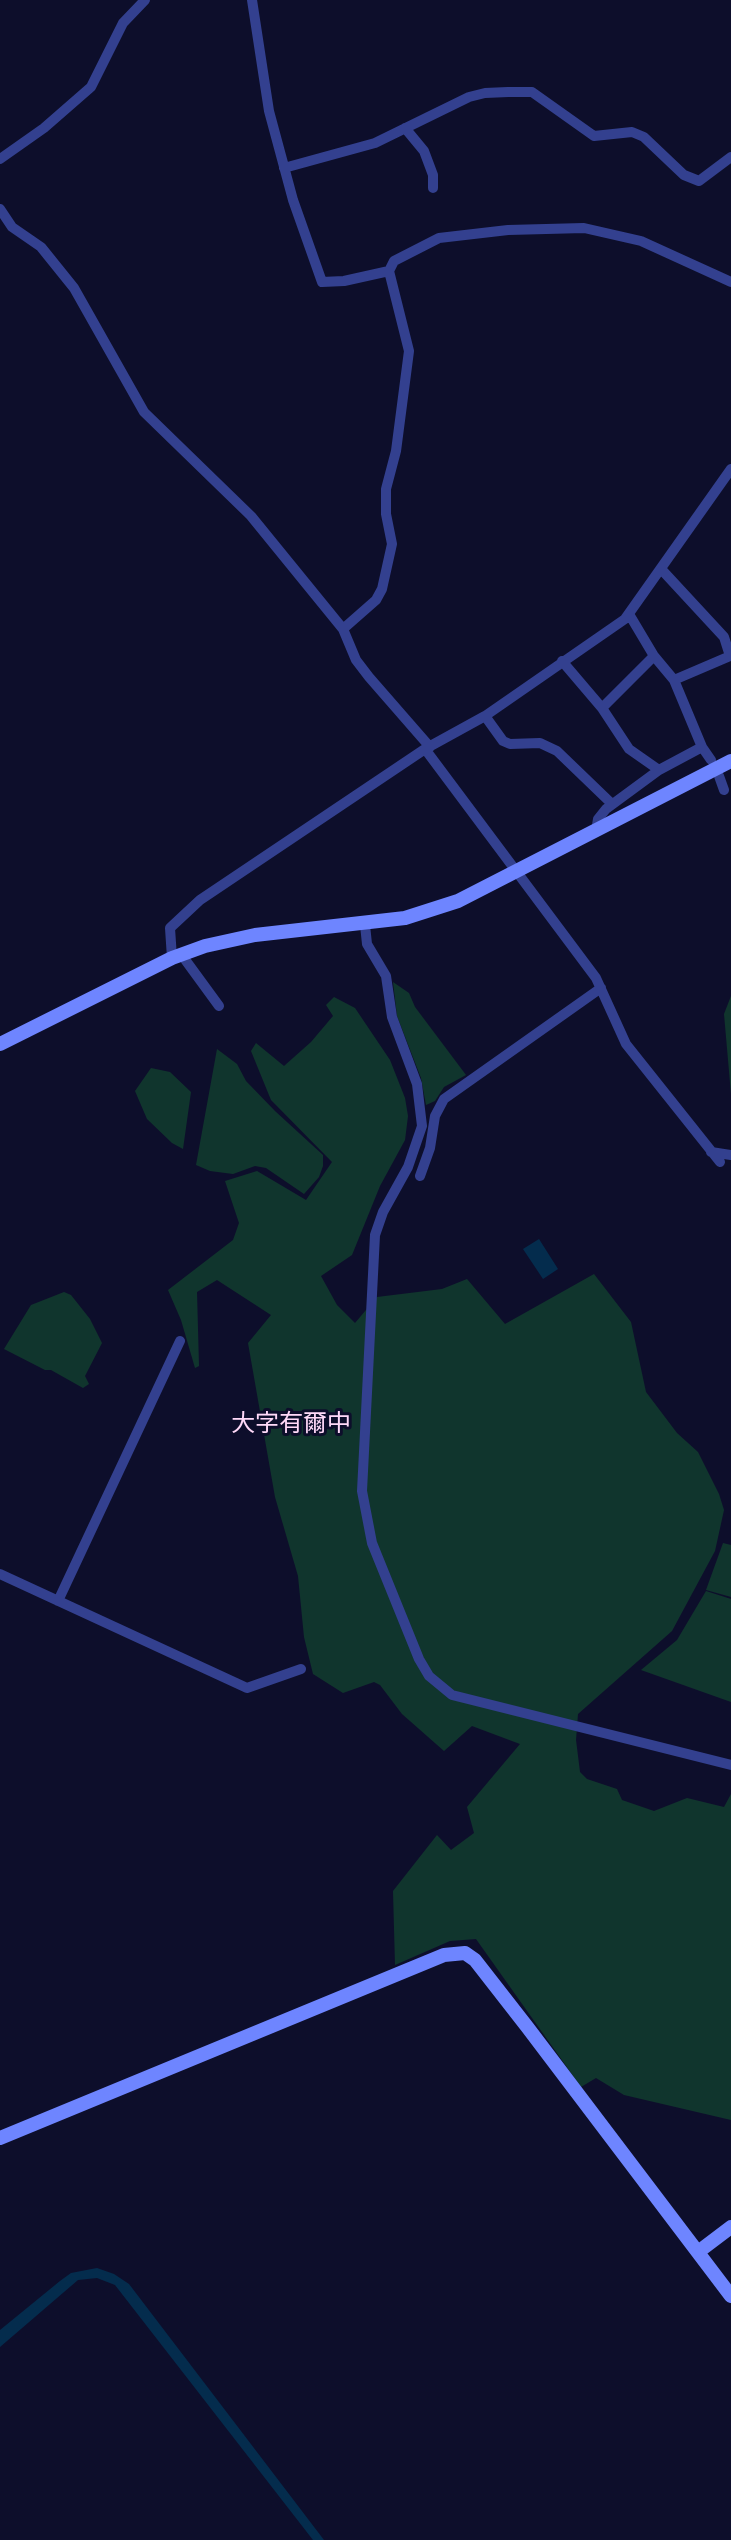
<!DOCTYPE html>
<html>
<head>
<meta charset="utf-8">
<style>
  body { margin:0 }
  canvas { display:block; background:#0d0e2b }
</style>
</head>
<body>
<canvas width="731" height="2540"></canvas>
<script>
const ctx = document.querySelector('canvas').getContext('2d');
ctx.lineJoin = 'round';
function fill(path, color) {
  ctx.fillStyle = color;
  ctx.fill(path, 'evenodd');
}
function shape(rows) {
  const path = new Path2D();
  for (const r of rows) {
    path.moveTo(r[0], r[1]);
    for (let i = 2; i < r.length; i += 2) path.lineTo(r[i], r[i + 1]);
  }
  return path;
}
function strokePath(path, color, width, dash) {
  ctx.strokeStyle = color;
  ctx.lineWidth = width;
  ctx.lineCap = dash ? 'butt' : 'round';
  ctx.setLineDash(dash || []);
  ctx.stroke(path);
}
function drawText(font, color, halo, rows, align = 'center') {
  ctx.font = font + ' Poppins,"Noto Sans JP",sans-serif';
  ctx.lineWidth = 6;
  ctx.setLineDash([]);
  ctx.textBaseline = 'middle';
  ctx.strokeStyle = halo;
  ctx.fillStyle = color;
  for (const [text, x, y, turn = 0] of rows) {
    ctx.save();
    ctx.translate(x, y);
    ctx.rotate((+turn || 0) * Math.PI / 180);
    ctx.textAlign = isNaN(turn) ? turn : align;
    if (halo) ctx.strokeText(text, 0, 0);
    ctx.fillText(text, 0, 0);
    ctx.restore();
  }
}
const green = shape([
  [393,982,409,993,415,1007,466,1075,444,1087,435,1101,426,1105,421,1078,397,1016],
  [731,996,731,1094,724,1014],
  [334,997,355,1008,390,1060,405,1098,408,1116,405,1140,380,1186,352,1255,321,1276,337,1305,355,1323,377,1297,442,1289,467,1279,505,1324,594,1274,631,1322,646,1392,677,1433,698,1452,719,1494,724,1510,715,1551,672,1631,578,1714,576,1740,580,1772,587,1779,617,1789,622,1800,654,1811,687,1798,724,1807,731,1794,731,2120,624,2095,596,2078,581,2087,476,1939,450,1941,395,1965,393,1891,437,1835,451,1850,474,1833,467,1807,520,1744,472,1726,444,1751,402,1714,380,1685,374,1682,343,1693,313,1674,304,1637,298,1576,275,1497,248,1343,271,1315,217,1280,197,1292,199,1366,195,1368,181,1320,168,1290,233,1240,239,1223,225,1181,257,1171,306,1200,332,1162,271,1100,251,1051,256,1043,284,1066,311,1042,333,1016,326,1005],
  [217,1049,237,1064,246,1081,275,1111,323,1155,323,1166,319,1177,304,1194,266,1168,255,1166,233,1174,210,1171,196,1165],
  [151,1068,170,1072,191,1092,183,1149,172,1143,147,1119,135,1091],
  [64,1292,71,1295,90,1319,102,1343,85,1376,89,1384,83,1388,51,1370,45,1370,4,1349,31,1305],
  [723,1543,731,1545,731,1597,706,1590],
  [706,1591,731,1599,731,1702,641,1670,677,1640]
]);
const water = shape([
  [539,1239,558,1269,543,1279,523,1249],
  [97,2268,114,2274,129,2284,324,2540,313,2540,115,2285,97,2278,78,2280,0,2347,0,2330,60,2281,71,2273]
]);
const street = shape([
  [252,0,269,111,293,200,322,282,344,281,389,271,394,261,439,238,508,230,584,228,641,241,731,282],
  [405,128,424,151,433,175,433,188],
  [0,159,44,128,91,87,123,23,145,0],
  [284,168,375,143,469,97,485,93,508,92,532,92,594,136,632,132,644,137,684,175,699,181,731,157],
  [0,209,12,227,41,247,74,288,144,412,251,516,343,629,356,660,369,677,430,747],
  [662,570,724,637,730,656,674,680],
  [343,629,376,600,382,589,392,544,386,514,386,489,396,451,409,351,389,271],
  [562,661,602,708,629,749,659,770],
  [602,708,654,656],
  [485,716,503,741,510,744,540,743,557,751,612,804],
  [702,747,711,760],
  [425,749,596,978,626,1044,720,1162],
  [719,776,724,790],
  [596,831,598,819,606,809,659,770,702,747,674,680,654,656,629,614],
  [365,925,367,944,386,976,392,1017,417,1084,422,1126,408,1167,383,1212,375,1235,362,1491,372,1543,419,1659,429,1676,452,1695,731,1765],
  [181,954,219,1006],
  [172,958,170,928,200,900,425,749,485,716,625,619,731,469],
  [711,1152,731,1155],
  [420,1176,430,1148,435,1116,444,1099,601,988],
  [0,1574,247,1688,301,1669],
  [58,1601,180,1341]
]);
const secondary = shape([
  [0,1044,172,958,205,946,255,935,405,918,458,901,731,761],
  [0,2138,444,1955,465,1953,475,1960,528,2028,731,2296],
  [698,2252,731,2227]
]);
const quarterNames = [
  ["大字有爾中",291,1425]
];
fill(green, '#10352d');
fill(water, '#042c4d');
strokePath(street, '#33408f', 10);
strokePath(secondary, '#6e85ff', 14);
drawText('24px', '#ffd9f8', '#0d0e2b', quarterNames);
</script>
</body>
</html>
